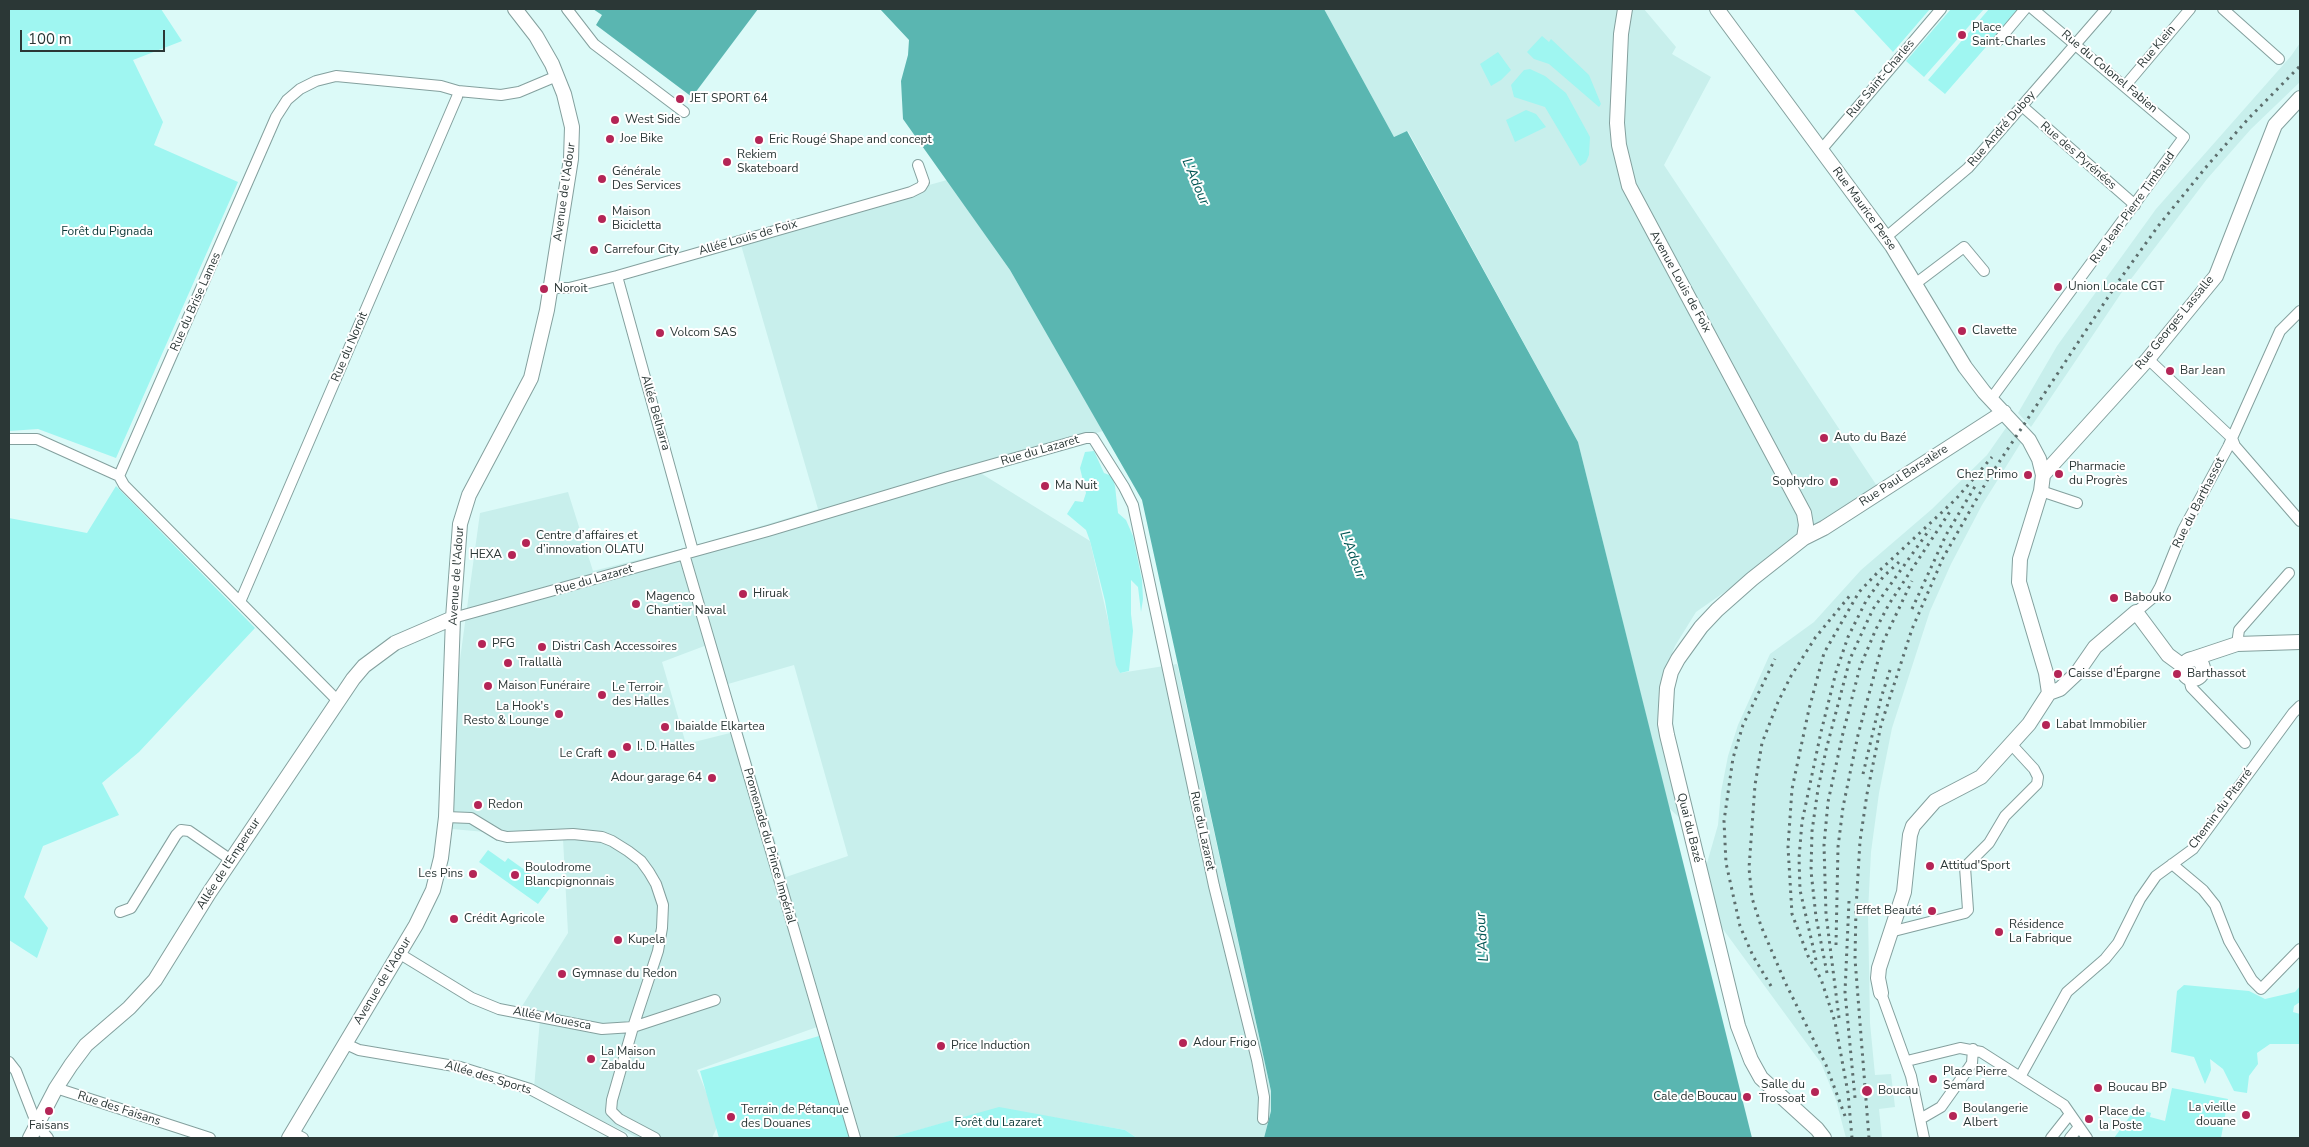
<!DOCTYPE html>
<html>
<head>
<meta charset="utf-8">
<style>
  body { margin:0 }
  #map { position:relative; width:2309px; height:1147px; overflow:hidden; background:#dcfaf8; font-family:"Nunito Sans",sans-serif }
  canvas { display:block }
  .frame { position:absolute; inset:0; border:10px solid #2b3736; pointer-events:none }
  .scale { position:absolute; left:20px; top:30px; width:145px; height:22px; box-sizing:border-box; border:2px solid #2b3736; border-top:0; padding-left:6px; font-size:15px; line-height:18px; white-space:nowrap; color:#2b3736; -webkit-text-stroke:4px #fff; paint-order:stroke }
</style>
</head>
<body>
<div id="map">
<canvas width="2309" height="1147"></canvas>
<div class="frame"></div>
<div class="scale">100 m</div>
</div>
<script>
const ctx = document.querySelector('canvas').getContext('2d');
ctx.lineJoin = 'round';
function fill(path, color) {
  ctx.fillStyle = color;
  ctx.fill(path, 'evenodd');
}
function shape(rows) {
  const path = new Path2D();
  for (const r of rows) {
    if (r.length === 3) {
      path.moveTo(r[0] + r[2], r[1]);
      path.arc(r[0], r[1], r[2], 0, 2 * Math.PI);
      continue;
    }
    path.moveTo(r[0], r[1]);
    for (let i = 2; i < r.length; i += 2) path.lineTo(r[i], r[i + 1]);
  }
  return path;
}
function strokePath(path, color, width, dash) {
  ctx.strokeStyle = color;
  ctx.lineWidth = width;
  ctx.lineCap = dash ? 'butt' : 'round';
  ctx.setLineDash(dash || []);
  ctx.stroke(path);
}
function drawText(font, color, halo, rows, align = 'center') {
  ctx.font = font + ' "Nunito Sans",sans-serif';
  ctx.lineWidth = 4;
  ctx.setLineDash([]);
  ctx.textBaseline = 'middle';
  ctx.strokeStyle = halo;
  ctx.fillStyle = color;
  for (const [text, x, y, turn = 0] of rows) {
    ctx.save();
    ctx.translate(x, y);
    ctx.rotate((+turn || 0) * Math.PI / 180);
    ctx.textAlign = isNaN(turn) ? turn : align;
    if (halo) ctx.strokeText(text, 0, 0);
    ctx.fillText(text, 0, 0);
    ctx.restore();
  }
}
const built = shape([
  [1324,9,1644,9,1676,47,1672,54,1711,77,1664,165,1877,486,1696,612,1675,646,1665,670,1660,693,1683,821,1669,808,1578,442,1408,131,1394,137],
  [2300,43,2300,82,2251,129,2207,179,2128,283,2031,427,2018,413,2057,346,2156,209,2291,56],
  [947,180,1010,270,1103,431,974,469,1090,541,1120,673,1177,664,1271,1091,1271,1111,1264,1138,1137,1138,1125,1130,999,1108,889,1138,857,1138,817,1027,697,1070,719,1123,712,1138,638,1138,534,1088,540,1019,519,1011,568,933,563,839,452,829,455,696,480,513,568,492,593,571,705,543,818,509,739,238],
  [715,642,728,684,794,665,848,856,786,877,742,730,686,744,662,662],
  [2008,425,2022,441,1982,505,1951,564,1930,611,1892,728,1879,793,1871,852,1868,912,1870,1023,1875,1075,1891,1074,1895,1107,1879,1109,1882,1138,1846,1138,1836,1100,1821,1063,1717,921,1705,870,1718,825,1721,792,1728,756,1738,725,1770,654,1814,622,1861,570,1932,509,1987,455]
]);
const green = shape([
  [9,9,161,9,182,41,133,60,163,122,154,145,238,182,116,458,38,429,9,431],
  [1853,9,1930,9,1893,52],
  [1951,9,1984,9,1924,77,1906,61],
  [1989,9,2019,9,1945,94,1928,80],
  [1542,36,1549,42,1551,39,1589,75,1601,104,1599,107,1549,64,1534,59,1527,52],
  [1498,52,1511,70,1501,80,1491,86,1480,64],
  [1530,69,1545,76,1566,93,1590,137,1589,155,1586,162,1580,166,1545,107,1514,97,1511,85,1524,70],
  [1526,110,1536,114,1546,127,1515,142,1506,120],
  [1094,451,1104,473,1112,476,1115,486,1118,513,1126,520,1133,536,1142,580,1143,599,1141,612,1138,587,1131,580,1131,614,1133,631,1129,671,1120,673,1116,665,1105,601,1090,541,1086,530,1067,514,1075,501,1083,502,1086,493,1080,468,1085,452],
  [116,486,255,628,139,752,102,783,119,815,43,846,24,897,48,928,37,958,9,940,9,518,87,533],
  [488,850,505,862,508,858,550,888,538,904,479,862],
  [2184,985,2249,991,2265,999,2295,992,2300,986,2300,1002,2294,1006,2293,1012,2300,1014,2300,1044,2270,1044,2257,1053,2258,1064,2249,1076,2247,1093,2234,1091,2223,1069,2210,1059,2211,1070,2205,1084,2194,1057,2171,1052,2177,991],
  [819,1036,850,1138,719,1138,700,1071],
  [2172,1088,2228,1099,2221,1138,2114,1138,2136,1108,2151,1113,2150,1117,2165,1121],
  [999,1107,1125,1130,1137,1138,889,1138]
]);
const water = shape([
  [593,9,758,9,692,97,596,25,602,15],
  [880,9,1324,9,1394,137,1407,131,1578,442,1752,1138,1264,1138,1271,1111,1271,1091,1142,500,1010,270,903,119,901,81,908,55,909,40]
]);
const street = shape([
  [567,9,594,44,684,112],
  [2223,9,2279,59],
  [1998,41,2025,9],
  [2125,86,2190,9],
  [2022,106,2135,205],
  [1821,150,1941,9],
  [1885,238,1968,168,2106,9],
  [617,276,693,551],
  [1915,284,1964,247,1984,271],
  [551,288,569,288,617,276,911,192,921,187,924,182,918,165],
  [2148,359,2232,438,2235,446,2300,521],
  [1991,399,2184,137,2033,9],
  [9,439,37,439,119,476],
  [2041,491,2077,503],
  [684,554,855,1138],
  [240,602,457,97,458,91],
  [2136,612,2155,596,2160,587,2183,530,2228,447,2280,331,2300,311],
  [453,618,768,531,948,477,1086,438,1093,438,1124,487,1133,505,1214,886,1257,1060,1264,1097,1263,1119],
  [2237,644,2239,630,2289,573],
  [2189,678,2191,687,2245,743],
  [337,700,124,485,119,476,276,117,287,100,300,89,316,81,336,76,441,86,458,91,501,95,519,92,557,76],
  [446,817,471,818,499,835,507,837,573,834,602,837,612,841,628,851,641,861,649,872,656,884,663,905,662,928,658,951,633,1027,612,1100,611,1111,619,1119,655,1138],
  [2172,864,2203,890,2215,905,2229,941,2252,980,2261,989,2300,949],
  [120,912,131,908,176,835,181,830,189,831,231,860],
  [1890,932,1965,913,1968,910,1965,867,1989,843,2005,816,2037,784,2038,777,2034,769,2011,744],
  [400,954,472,998,499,1009,602,1029,633,1027,715,1000],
  [1881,993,1911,1076,1924,1138],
  [346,1044,359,1050,460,1067,530,1089,622,1138],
  [1907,1061,1960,1048,1981,1052,2064,1105,2087,1138],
  [9,1062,16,1071,37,1125,48,1138],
  [2020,1077,2067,992,2105,959,2118,943,2140,899,2156,876,2193,849,2293,713,2300,706],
  [56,1088,210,1138],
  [1922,1118,1941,1107,1968,1069,1972,1063,1973,1049],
  [292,1132,303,1138],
  [2051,1138,2070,1114],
  [2070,1138,2079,1127]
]);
const secondary = shape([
  [1625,9,1621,34,1617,123,1619,145,1629,186,1804,513,1806,525,1804,538],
  [1717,9,1892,246,1965,367,1984,392,2029,440,2039,459,2043,475,2041,491,2020,559,2019,582,2046,673,2049,693,2029,724,1981,777,1935,801,1913,826,1910,835,1904,892,1879,968,1878,978,1881,993],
  [2043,475,2148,359,2216,276,2275,125,2300,98],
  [2192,659,2237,644,2300,642],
  [2193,669,10],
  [2049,693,2060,689,2077,673,2095,647,2136,612,2168,655,2183,666],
  [30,1138,56,1088,71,1065,86,1045,129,1008,155,980,209,893,353,679,364,666,395,643,453,618],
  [289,1138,416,925,433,890,441,858,446,817,453,618,460,524,469,495,531,378,547,310,571,159,572,127,564,94,552,64,536,36,515,9],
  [1824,1138,1817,1129,1761,1078,1751,1060,1738,1026,1667,735,1665,724,1667,688,1671,672,1678,659,1701,627,1717,610,1752,579,1804,538,1824,528,2004,412]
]);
const rail = shape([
  [1912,609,1946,535,1977,483],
  [1863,774,1881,698,1890,670],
  [1849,901,1845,992,1855,1098],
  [1836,945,1838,847,1843,807,1858,735,1883,642,1912,581],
  [1816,960,1800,890,1799,858,1802,822,1821,732,1836,672,1848,637,1866,601,1883,577,1899,562],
  [1827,973,1816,917,1811,871,1812,831,1818,789,1826,750,1850,659,1860,637,1873,609,1930,529],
  [1771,986,1753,956,1740,926,1726,863,1724,821,1733,758,1743,725,1775,659],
  [1839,1018,1826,914,1824,845,1828,802,1843,733,1860,667,1876,629,1889,604,1951,510],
  [1845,1116,1826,1065,1785,982,1761,926,1752,898,1749,868,1755,785,1762,743,1778,702,1791,676,1815,638,1852,593],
  [1852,1138,1848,1093,1835,1022,1821,979,1808,956,1792,914,1788,847,1792,789,1809,709,1824,653,1859,592,1878,572,1956,499,1992,457],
  [1869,1138,1855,959,1856,908,1860,841,1867,794,1881,725,1912,629,1943,558,1988,479,2118,282,2159,225,2207,166,2248,119,2300,66]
]);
const markers = [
  [1962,35,5,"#b42556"],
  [680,99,5,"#b42556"],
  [615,120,5,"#b42556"],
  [610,139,5,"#b42556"],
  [759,140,5,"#b42556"],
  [727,162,5,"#b42556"],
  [602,179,5,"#b42556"],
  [602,219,5,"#b42556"],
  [594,250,5,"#b42556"],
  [2058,287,5,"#b42556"],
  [544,289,5,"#b42556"],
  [1962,331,5,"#b42556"],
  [660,333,5,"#b42556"],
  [2170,371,5,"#b42556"],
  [1824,438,5,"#b42556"],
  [2059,474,5,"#b42556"],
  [2028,475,5,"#b42556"],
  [1834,482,5,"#b42556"],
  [1045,486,5,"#b42556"],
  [526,543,5,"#b42556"],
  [512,555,5,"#b42556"],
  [743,594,5,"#b42556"],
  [2114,598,5,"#b42556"],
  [636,604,5,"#b42556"],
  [482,644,5,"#b42556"],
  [542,647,5,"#b42556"],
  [508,663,5,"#b42556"],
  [2058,674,5,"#b42556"],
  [2177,674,5,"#b42556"],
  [488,686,5,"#b42556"],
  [602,695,5,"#b42556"],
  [559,714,5,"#b42556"],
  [2046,725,5,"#b42556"],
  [665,727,5,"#b42556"],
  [627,747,5,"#b42556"],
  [612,754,5,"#b42556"],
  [712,778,5,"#b42556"],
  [478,805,5,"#b42556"],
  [1930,866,5,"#b42556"],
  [473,874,5,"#b42556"],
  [515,875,5,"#b42556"],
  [1932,911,5,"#b42556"],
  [454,919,5,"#b42556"],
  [1999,932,5,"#b42556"],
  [618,940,5,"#b42556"],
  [562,974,5,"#b42556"],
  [1183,1043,5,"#b42556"],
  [941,1046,5,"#b42556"],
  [591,1059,5,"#b42556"],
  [1933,1079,5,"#b42556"],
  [2098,1088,5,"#b42556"],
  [1867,1091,6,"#b42556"],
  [1815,1092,5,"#b42556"],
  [1747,1097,5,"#b42556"],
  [49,1111,5,"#b42556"],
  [2246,1115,5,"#b42556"],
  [1953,1116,5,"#b42556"],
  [731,1117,5,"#b42556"],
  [2089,1119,5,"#b42556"]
];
const poiNames = [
  ["Place",1972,28],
  ["Saint-Charles",1972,42],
  ["JET SPORT 64",690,99],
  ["West Side",625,120],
  ["Joe Bike",620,139],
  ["Eric Rougé Shape and concept",769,140],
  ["Rekiem",737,155],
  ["Skateboard",737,169],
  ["Générale",612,172],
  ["Des Services",612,186],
  ["Maison",612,212],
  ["Bicicletta",612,226],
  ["Carrefour City",604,250],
  ["Union Locale CGT",2068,287],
  ["Noroit",554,289],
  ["Clavette",1972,331],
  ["Volcom SAS",670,333],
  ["Bar Jean",2180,371],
  ["Auto du Bazé",1834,438],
  ["Pharmacie",2069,467],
  ["du Progrès",2069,481],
  ["Chez Primo",2018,475,"right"],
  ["Sophydro",1824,482,"right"],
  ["Ma Nuit",1055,486],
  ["Centre d’affaires et",536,536],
  ["d’innovation OLATU",536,550],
  ["HEXA",502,555,"right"],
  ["Hiruak",753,594],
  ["Magenco",646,597],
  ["Chantier Naval",646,611],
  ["Babouko",2124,598],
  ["PFG",492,644],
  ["Distri Cash Accessoires",552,647],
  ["Trallallà",518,663],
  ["Caisse d'Épargne",2068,674],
  ["Barthassot",2187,674],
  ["Maison Funéraire",498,686],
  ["Le Terroir",612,688],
  ["des Halles",612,702],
  ["La Hook's",549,707,"right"],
  ["Resto & Lounge",549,721,"right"],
  ["Labat Immobilier",2056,725],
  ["Ibaialde Elkartea",675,727],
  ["I. D. Halles",637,747],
  ["Le Craft",602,754,"right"],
  ["Adour garage 64",702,778,"right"],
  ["Redon",488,805],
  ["Attitud'Sport",1940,866],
  ["Boulodrome",525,868],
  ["Blancpignonnais",525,882],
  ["Les Pins",463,874,"right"],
  ["Effet Beauté",1922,911,"right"],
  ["Crédit Agricole",464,919],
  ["Résidence",2009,925],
  ["La Fabrique",2009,939],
  ["Kupela",628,940],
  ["Gymnase du Redon",572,974],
  ["Adour Frigo",1193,1043],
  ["Price Induction",951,1046],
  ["La Maison",601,1052],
  ["Zabaldu",601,1066],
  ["Place Pierre",1943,1072],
  ["Semard",1943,1086],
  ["Salle du",1805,1085,"right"],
  ["Trossoat",1805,1099,"right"],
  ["Boucau BP",2108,1088],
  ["Boucau",1878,1091],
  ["Cale de Boucau",1737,1097,"right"],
  ["La vieille",2236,1108,"right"],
  ["douane",2236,1122,"right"],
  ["Boulangerie",1963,1109],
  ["Albert",1963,1123],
  ["Terrain de Pétanque",741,1110],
  ["des Douanes",741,1124],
  ["Place de",2099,1112],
  ["la Poste",2099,1126],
  ["Faisans",49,1126,"center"]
];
const streetNames = [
  ["Rue Klein",2157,47,-50],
  ["Rue du Colonel Fabien",2109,72,40],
  ["Rue Saint-Charles",1881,79,-50],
  ["Rue André Duboy",2002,129,-49],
  ["Rue des Pyrénées",2078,156,41],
  ["Avenue de l'Adour",565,192,-82],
  ["Rue Jean-Pierre Timbaud",2133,208,-54],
  ["Rue Maurice Perse",1864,209,54],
  ["Allée Louis de Foix",748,238,-16],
  ["Avenue Louis de Foix",1680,282,61],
  ["Rue du Brise Lames",196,302,-66],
  ["Rue Georges Lassalle",2175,323,-51],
  ["Rue du Noroit",350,347,-67],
  ["Allée Belharra",655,413,74],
  ["Rue du Lazaret",1040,451,-16],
  ["Rue Paul Barsalère",1904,476,-33],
  ["Rue du Barthassot",2199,503,-63],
  ["Avenue de l'Adour",457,576,-86],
  ["Rue du Lazaret",594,580,-16],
  ["Chemin du Pitarré",2221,809,-53],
  ["Quai du Bazé",1689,828,76],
  ["Rue du Lazaret",1202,831,78],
  ["Promenade du Prince Impérial",769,846,74],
  ["Allée de l'Empereur",229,864,-57],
  ["Avenue de l'Adour",383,981,-59],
  ["Allée Mouesca",552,1019,11],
  ["Allée des Sports",488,1078,17],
  ["Rue des Faisans",119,1109,18]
];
const parkNames = [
  ["Forêt du Pignada",107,232],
  ["Forêt du Lazaret",998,1123]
];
const waterNames = [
  ["L'Adour",1195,182,67],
  ["L'Adour",1352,555,69],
  ["L'Adour",1483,937,-94]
];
fill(built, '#c8efec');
fill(green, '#9ff6f1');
fill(water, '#5ab6b1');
strokePath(street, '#84a09e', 12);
strokePath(secondary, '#84a09e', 16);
strokePath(street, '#fff', 10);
strokePath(secondary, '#fff', 14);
strokePath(rail, '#5d6e6d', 3, [2.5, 5]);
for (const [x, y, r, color] of markers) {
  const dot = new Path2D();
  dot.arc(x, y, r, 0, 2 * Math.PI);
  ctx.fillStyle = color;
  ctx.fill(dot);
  strokePath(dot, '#fff', 2);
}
drawText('12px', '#2b3736', '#fff', poiNames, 'left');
drawText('12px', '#2b3736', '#fff', streetNames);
drawText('12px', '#0b3736', '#fff', parkNames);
drawText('italic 14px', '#025755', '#fff', waterNames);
</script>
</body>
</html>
